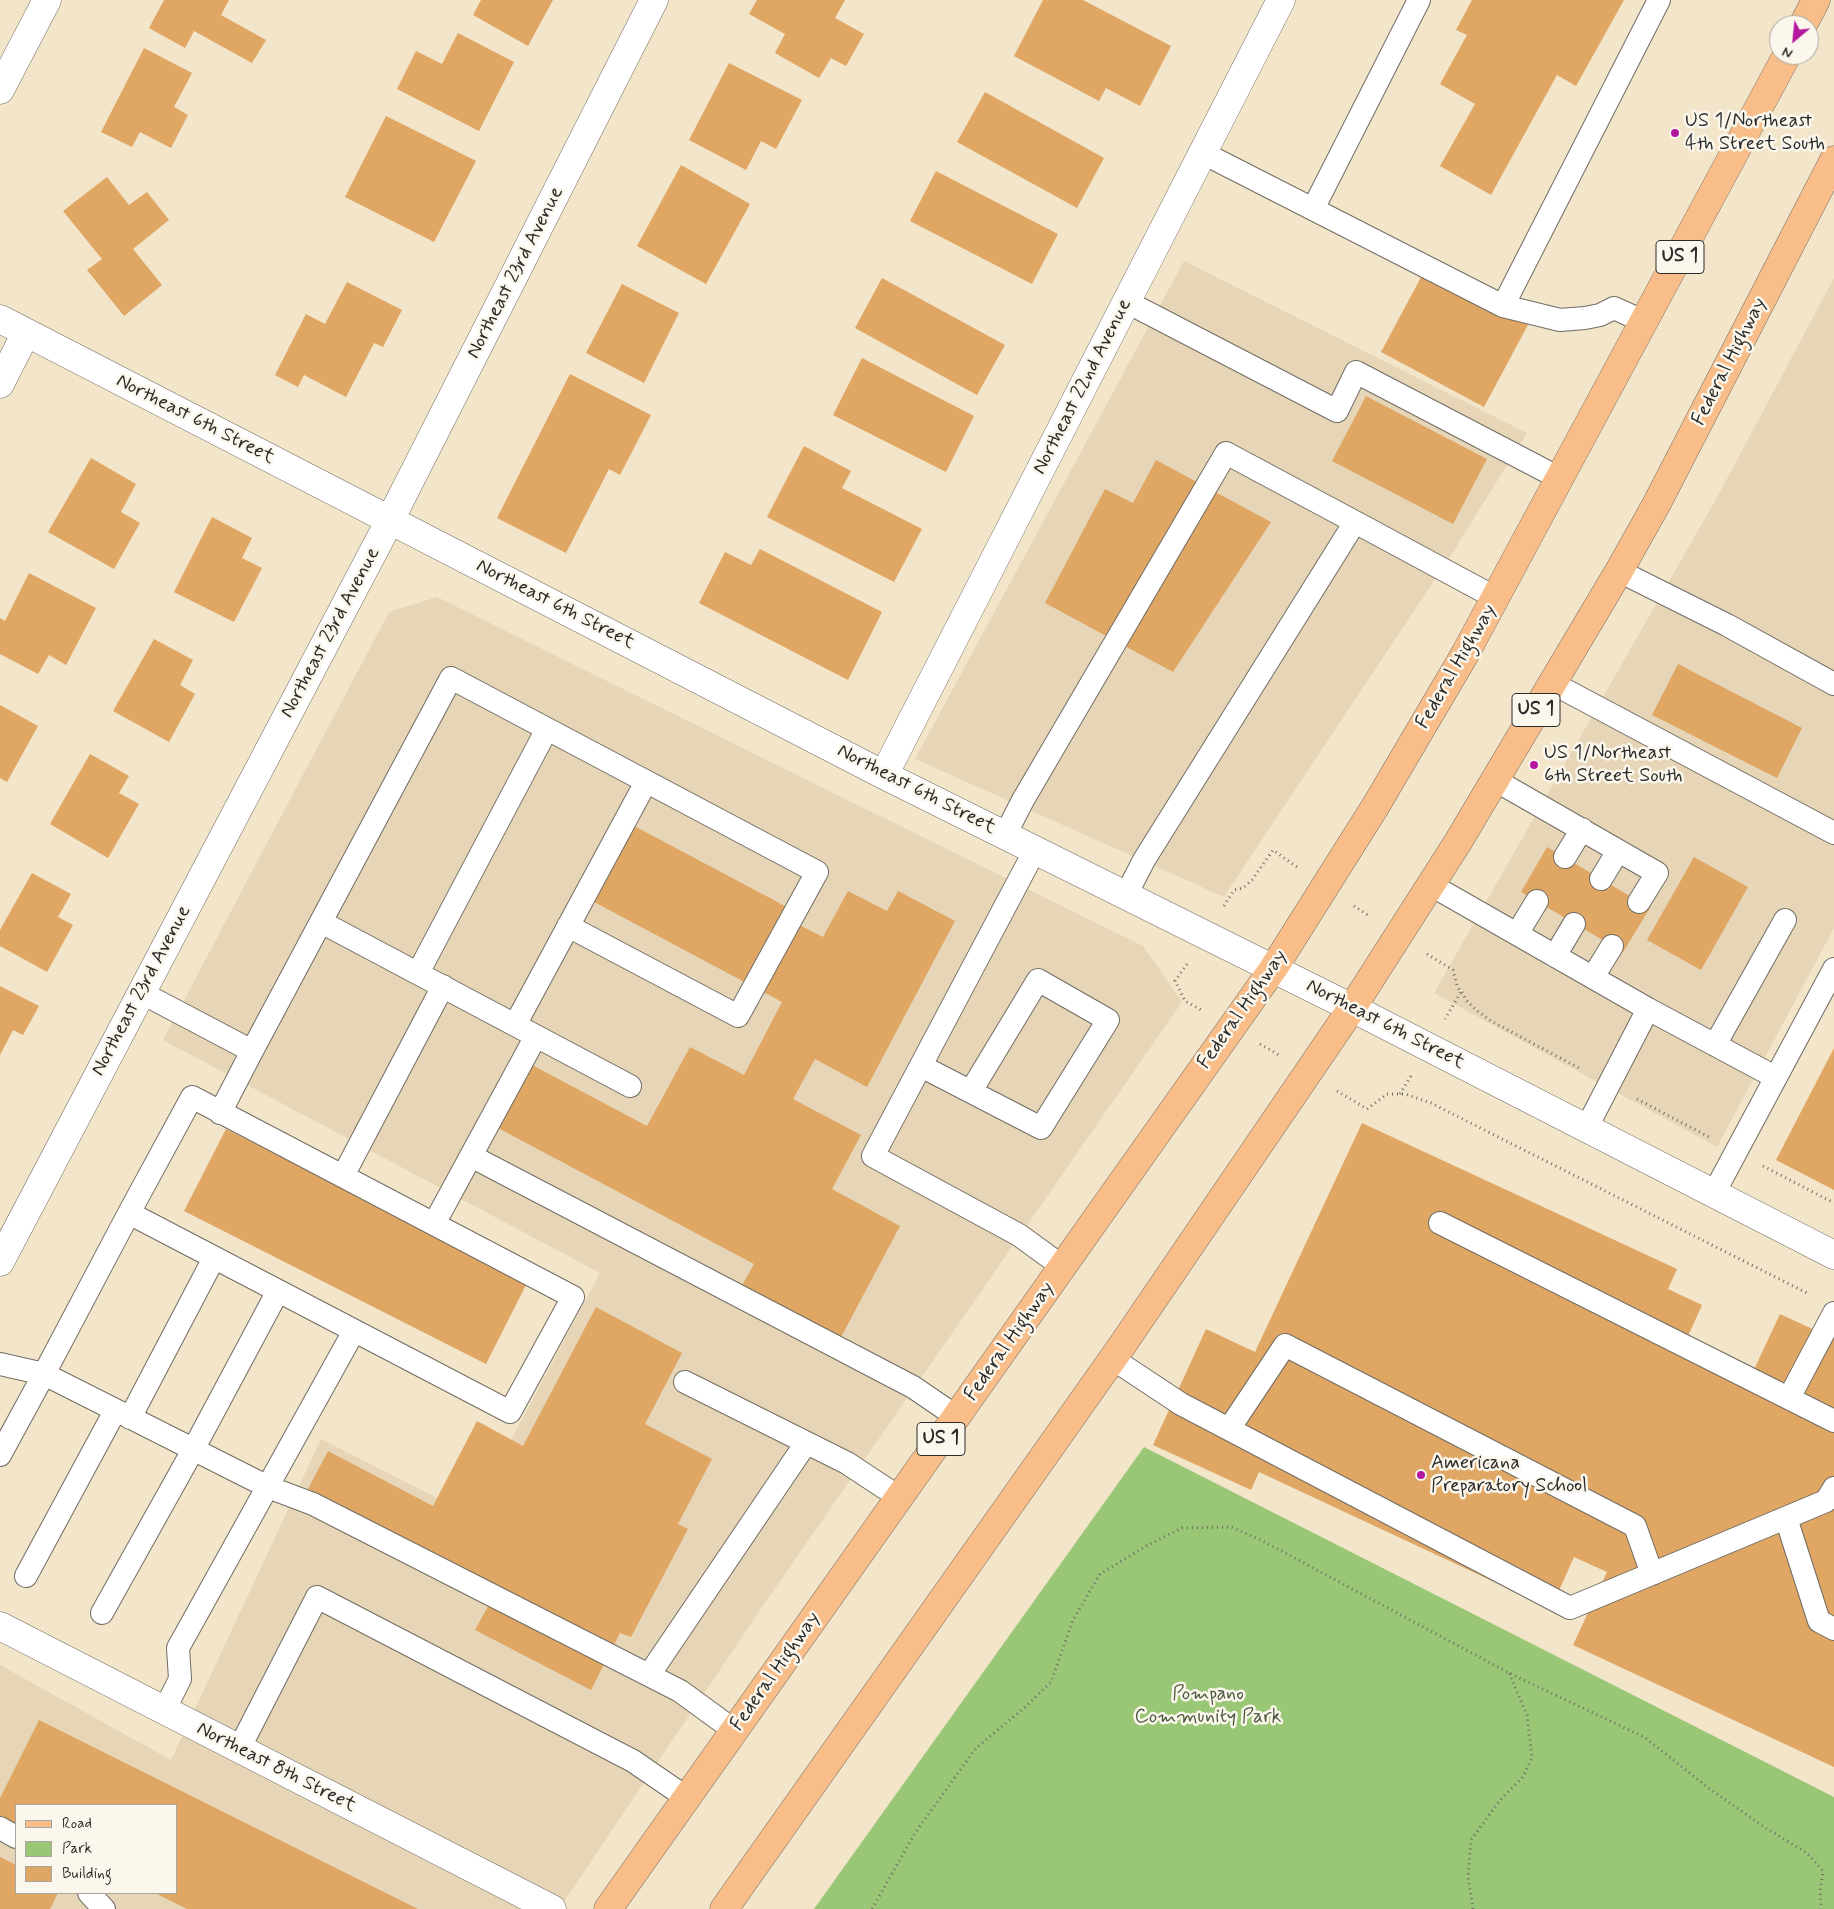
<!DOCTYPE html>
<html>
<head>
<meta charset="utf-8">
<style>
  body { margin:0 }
  #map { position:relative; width:1834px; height:1909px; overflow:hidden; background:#f2e5ca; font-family:Mynerve,sans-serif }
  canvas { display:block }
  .legend { position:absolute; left:15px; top:1804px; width:162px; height:90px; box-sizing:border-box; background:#fbf7ec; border:1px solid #a8a59f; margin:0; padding:6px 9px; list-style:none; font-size:15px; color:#2b2b2b }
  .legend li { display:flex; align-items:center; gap:10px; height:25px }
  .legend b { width:25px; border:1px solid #a8a59f }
  .north { position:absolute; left:1769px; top:15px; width:50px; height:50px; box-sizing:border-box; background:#fbf7ec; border:1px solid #a8a59f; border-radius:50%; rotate:208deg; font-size:14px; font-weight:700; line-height:20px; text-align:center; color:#2b2b2b }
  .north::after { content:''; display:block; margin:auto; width:18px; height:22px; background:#b5179e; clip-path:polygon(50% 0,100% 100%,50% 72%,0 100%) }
</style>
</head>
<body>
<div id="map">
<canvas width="1834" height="1909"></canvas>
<ul class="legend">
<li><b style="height:6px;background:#f8bd88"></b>Road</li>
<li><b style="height:14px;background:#99c775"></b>Park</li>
<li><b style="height:14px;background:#dfa664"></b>Building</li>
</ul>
<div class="north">N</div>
</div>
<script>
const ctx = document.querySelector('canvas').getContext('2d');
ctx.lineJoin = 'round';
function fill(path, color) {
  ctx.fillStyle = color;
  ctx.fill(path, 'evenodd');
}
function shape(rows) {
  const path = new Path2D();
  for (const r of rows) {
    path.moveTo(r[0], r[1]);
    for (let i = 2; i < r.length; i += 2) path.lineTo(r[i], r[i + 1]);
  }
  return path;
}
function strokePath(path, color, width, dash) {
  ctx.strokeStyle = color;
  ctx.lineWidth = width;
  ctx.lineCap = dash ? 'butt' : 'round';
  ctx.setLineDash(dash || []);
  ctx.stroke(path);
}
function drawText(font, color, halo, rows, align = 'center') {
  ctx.font = font + ' Mynerve,sans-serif';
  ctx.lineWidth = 5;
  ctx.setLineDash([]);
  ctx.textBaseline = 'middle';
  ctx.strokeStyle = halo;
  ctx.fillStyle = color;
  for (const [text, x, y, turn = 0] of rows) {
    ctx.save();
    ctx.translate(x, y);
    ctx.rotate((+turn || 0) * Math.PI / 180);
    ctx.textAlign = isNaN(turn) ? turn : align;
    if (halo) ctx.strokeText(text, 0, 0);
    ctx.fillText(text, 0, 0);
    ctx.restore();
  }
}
const built = shape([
  [1184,261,1527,433,1453,552,1224,897,915,759],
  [1834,278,1834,928,1717,1147,1434,993,1720,492],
  [437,597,1143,946,1182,1002,760,1610,559,1909,0,1909,0,1665,171,1760,321,1439,471,1515,600,1273,163,1040,389,612],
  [16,1805,176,1805,176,1893,16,1893]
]);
const green = shape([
  [1144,1447,1834,1797,1834,1909,814,1909]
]);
const building = shape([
  [164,0,229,0,221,15,266,40,252,63,194,31,185,48,149,28],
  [481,0,553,0,528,46,473,15],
  [757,0,845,0,835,18,864,34,846,66,831,58,819,78,775,53,785,34,749,14],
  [1043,0,1083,0,1171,46,1140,106,1106,88,1099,101,1014,56],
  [1472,0,1624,0,1576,86,1557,75,1491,195,1440,166,1475,104,1440,84,1467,35,1456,30],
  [458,33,514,62,479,131,397,89,416,51,442,64],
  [144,48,192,73,174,107,188,115,171,148,140,132,132,147,101,132],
  [729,63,802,100,776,149,761,141,746,170,689,140],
  [985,92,1104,158,1077,208,957,142],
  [386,116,476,161,434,242,345,197],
  [681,165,750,204,706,284,637,246],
  [936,171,1058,234,1032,284,910,221],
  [107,177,129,205,147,192,169,220,133,249,162,285,124,316,87,270,102,259,63,211],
  [1427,266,1530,321,1484,407,1381,352],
  [882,278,1005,345,977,395,855,328],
  [347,282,402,310,383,347,374,343,346,397,304,375,298,387,275,375,306,314,325,324],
  [622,284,679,313,644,383,586,353],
  [862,358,974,416,946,472,833,415],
  [570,374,651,415,620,475,609,469,566,553,497,518],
  [1366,396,1487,459,1453,524,1332,461],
  [804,446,851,471,842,488,922,529,894,582,767,517],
  [91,458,136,484,121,512,140,523,114,569,48,532],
  [1156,460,1271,522,1173,672,1045,603,1105,489,1133,503],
  [212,517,252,538,242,558,262,568,234,622,174,592],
  [760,549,882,612,848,680,699,603,725,552,751,565],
  [29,573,96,608,66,665,49,655,38,674,0,654,0,618,5,621],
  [154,639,193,660,180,685,195,694,169,742,113,711],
  [1678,664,1802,728,1777,778,1652,715],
  [0,705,38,726,7,782,0,778],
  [90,754,129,776,119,793,139,804,108,858,50,824],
  [621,819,785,906,780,915,823,937,848,891,887,911,898,891,955,921,867,1087,815,1059,793,1099,861,1135,832,1189,900,1226,839,1341,740,1289,754,1264,498,1128,532,1065,647,1126,690,1047,744,1075,782,1002,581,895],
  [1547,847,1650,908,1623,952,1521,892],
  [1694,857,1748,887,1701,970,1647,940],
  [32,873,71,894,58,917,73,925,47,972,0,946,0,930],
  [0,986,39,1006,23,1035,13,1030,0,1055],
  [1834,1048,1834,1190,1776,1160],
  [1362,1123,1677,1269,1668,1289,1702,1305,1684,1345,1751,1376,1780,1314,1834,1339,1834,1767,1573,1645,1607,1572,1574,1557,1557,1595,1531,1599,1259,1472,1251,1490,1153,1445,1206,1329,1255,1352],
  [226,1129,528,1281,486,1364,184,1211],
  [596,1307,682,1353,645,1424,712,1459,678,1524,688,1529,631,1637,620,1633,591,1690,475,1630,498,1588,308,1489,328,1451,433,1506,477,1421,523,1446],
  [39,1720,418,1909,187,1909,155,1893,176,1893,176,1805,16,1805,16,1824,0,1816,0,1798],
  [0,1857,16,1865,16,1893,58,1893,50,1909,0,1909]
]);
const path = shape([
  [1224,906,1234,890,1243,888,1252,880,1273,850,1297,867],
  [1354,906,1369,916],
  [1427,954,1453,970,1457,986,1461,992,1445,1019],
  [1187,964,1175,981,1185,1001,1203,1011],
  [1462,992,1466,1000,1476,1010,1491,1021,1581,1069],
  [1260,1044,1279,1055],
  [1337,1091,1367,1109,1387,1094,1405,1094,1431,1103,1809,1294],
  [1400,1094,1411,1076],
  [1637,1099,1709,1137],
  [1763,1166,1834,1203],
  [872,1909,915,1833,976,1748,1023,1709,1051,1682,1073,1620,1100,1574,1148,1545,1182,1528,1231,1527,1261,1540,1509,1673,1644,1737,1710,1789,1764,1827,1807,1853,1823,1871,1820,1892,1821,1909],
  [1473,1909,1468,1877,1471,1840,1500,1800,1522,1778,1532,1758,1527,1715,1509,1673]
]);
const service = shape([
  [1203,153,1503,306,1659,0],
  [1313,209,1419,0],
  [1127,302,1337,411,1356,372,1561,479],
  [1503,306,1560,320,1585,318,1600,315,1614,308,1645,322],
  [1619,571,1727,625,1834,684],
  [1552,683,1834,833],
  [1495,780,1657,873,1639,902],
  [1005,835,1023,800,1226,453,1355,522],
  [1035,850,873,1156,1019,1235,1063,1267],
  [1565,857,1582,829],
  [1601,879,1618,851],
  [1431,885,1648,1009],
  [1126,895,1144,860,1355,522,1496,598],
  [321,922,630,1086],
  [1517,934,1537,901],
  [1555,956,1574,924],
  [418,973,547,729],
  [1593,977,1612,946],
  [142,993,252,1051,220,1113],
  [515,1025,646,782],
  [1715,1045,1785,920],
  [252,1051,451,678,817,872,738,1016,568,926],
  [921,1066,1041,1128,1108,1020,1038,980,971,1091],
  [1586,1129,1648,1009,1775,1077],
  [471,1156,913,1387,957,1417],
  [343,1176,443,986],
  [1714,1193,1834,969],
  [1440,1223,1834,1421],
  [434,1224,536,1036],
  [1113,1359,1181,1404,1570,1608,1826,1501,1834,1488],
  [0,1364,44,1374,268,1487,313,1504,680,1691,735,1731],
  [685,1382,847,1463,900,1498],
  [1789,1398,1834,1313],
  [130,1418,214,1258],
  [1229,1429,1285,1345,1635,1526,1652,1574],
  [0,1455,44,1374,129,1213,192,1097,573,1297,510,1412,129,1213],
  [1786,1518,1819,1621,1834,1629],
  [26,1576,115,1411],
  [102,1613,193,1450,278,1291],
  [649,1675,806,1443],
  [164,1711,180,1679,178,1648,354,1331],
  [239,1749,317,1597,633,1761,687,1798],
  [0,1828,16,1837],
  [89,1893,104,1909]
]);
const minor = shape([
  [0,90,47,0],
  [0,319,884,775,1352,1008,1834,1255],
  [0,384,26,333],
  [884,775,1281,0],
  [0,1262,390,520,654,0],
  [0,1626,552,1909]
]);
const primary = shape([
  [1803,25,1816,0],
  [608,1909,1273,969,1375,807,1465,654,1787,55],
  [724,1909,1121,1347,1352,1008,1458,842,1619,571,1656,505,1834,160]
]);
const markers = [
  [1675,133,5,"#b5179e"],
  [1534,765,5,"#b5179e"],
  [1421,1475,5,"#b5179e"]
];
const shields = [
  [1680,257,48],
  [1536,710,48],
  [941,1439,48]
];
const shieldNames = [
  ["US 1",1680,257],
  ["US 1",1536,710],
  ["US 1",941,1439]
];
const poiNames = [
  ["US 1/Northeast",1685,122],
  ["4th Street South",1685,145],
  ["US 1/Northeast",1544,754],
  ["6th Street South",1544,777],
  ["Americana",1431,1464],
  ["Preparatory School",1431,1487]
];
const streetNames = [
  ["Northeast 23rd Avenue",516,273,-63],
  ["Federal Highway",1730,362,-63],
  ["Northeast 22nd Avenue",1083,387,-63],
  ["Northeast 6th Street",195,420,27],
  ["Northeast 6th Street",555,605,27],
  ["Northeast 23rd Avenue",331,633,-62],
  ["Federal Highway",1457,667,-60],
  ["Northeast 6th Street",916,790,27],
  ["Northeast 23rd Avenue",142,991,-62],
  ["Federal Highway",1243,1010,-55],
  ["Northeast 6th Street",1385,1025,27],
  ["Federal Highway",1010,1342,-55],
  ["Federal Highway",776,1672,-55],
  ["Northeast 8th Street",276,1768,27]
];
const parkNames = [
  ["Pompano",1208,1695],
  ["Community Park",1208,1718]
];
fill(built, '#e6d6b7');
fill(green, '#99c775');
fill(building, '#dfa664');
strokePath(service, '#716c63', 24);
strokePath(minor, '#716c63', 29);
strokePath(primary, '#716c63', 29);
strokePath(path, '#716c63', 3, [1, 4]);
strokePath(service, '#fff', 22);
strokePath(minor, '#fff', 28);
strokePath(primary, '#f8bd88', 28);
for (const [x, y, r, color] of markers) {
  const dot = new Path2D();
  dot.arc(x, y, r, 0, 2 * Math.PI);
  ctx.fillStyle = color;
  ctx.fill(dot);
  strokePath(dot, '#fbf7ec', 2);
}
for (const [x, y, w] of shields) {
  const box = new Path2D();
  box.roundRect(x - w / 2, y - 16.5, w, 33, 4);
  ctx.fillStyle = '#fbf7ec';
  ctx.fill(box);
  strokePath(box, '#2b2b2b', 1);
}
drawText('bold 19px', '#2b2b2b', null, shieldNames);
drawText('20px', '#2b2b2b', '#fbf7ec', poiNames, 'left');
drawText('20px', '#2b2b2b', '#fbf7ec', streetNames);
drawText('20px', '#4c5a41', '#fbf7ec', parkNames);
</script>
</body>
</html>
